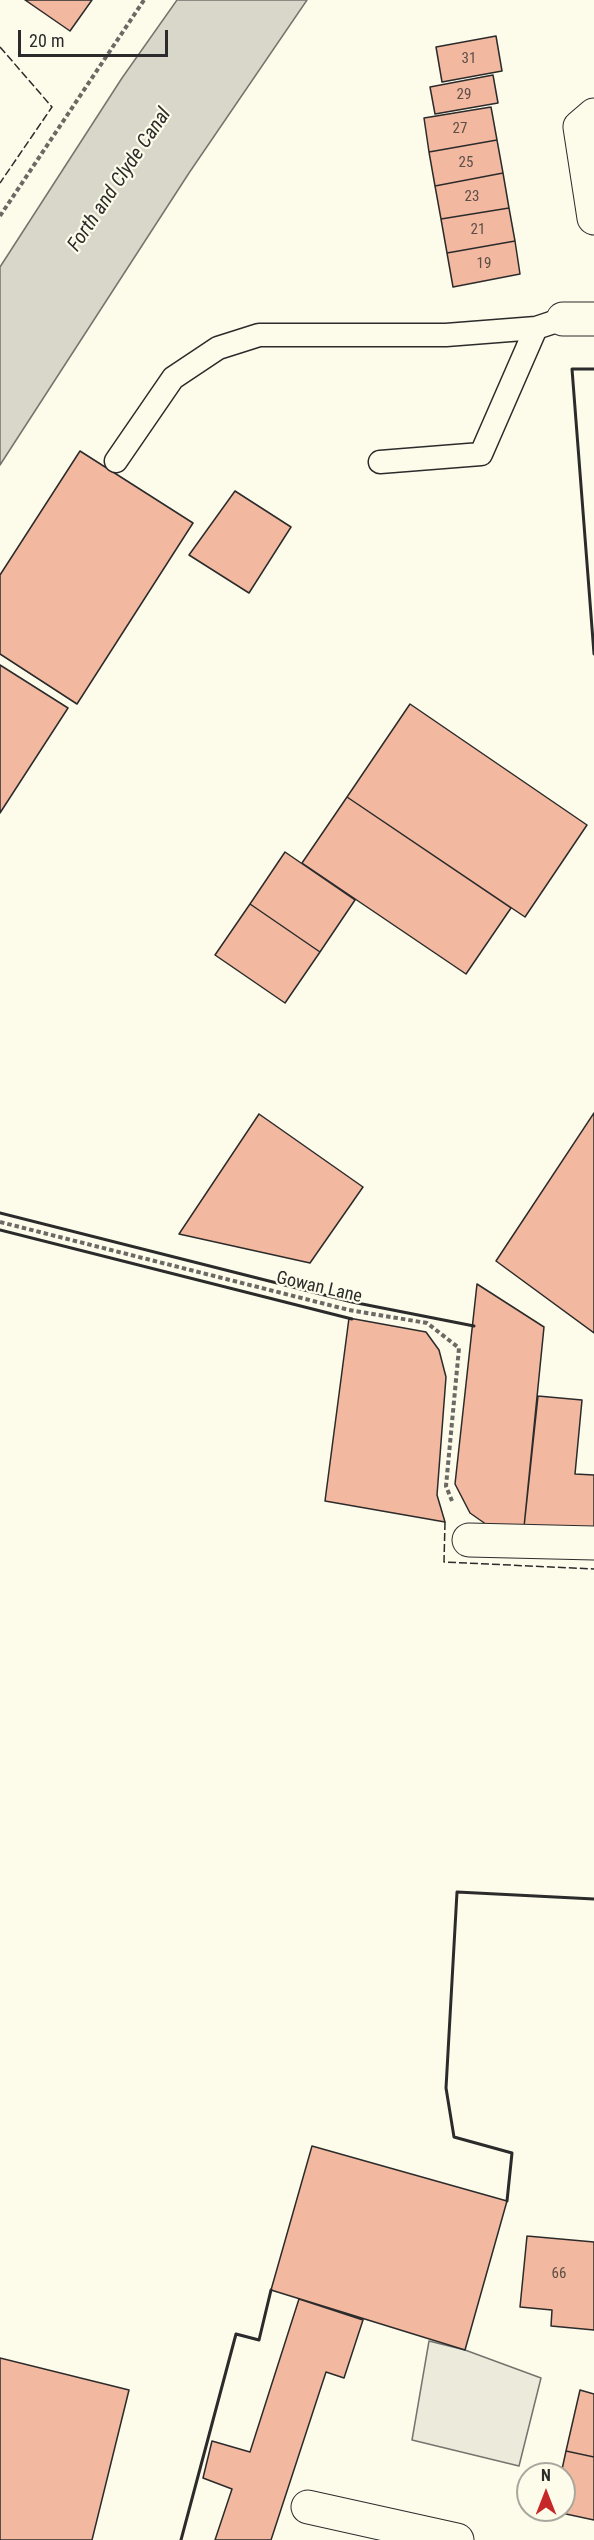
<!DOCTYPE html>
<html>
<head>
<meta charset="utf-8">
<style>
  body { margin:0 }
  #map { position:relative; width:594px; height:2540px; overflow:hidden; background:#fdfbea; font-family:"Roboto Condensed",sans-serif }
  canvas { display:block }
  .north { position:absolute; left:516px; top:2462px; width:60px; height:60px; box-sizing:border-box; background:#fdfbea; border:2px solid #a9a89e; border-radius:50%; rotate:0deg; font-size:16px; font-weight:700; line-height:24px; text-align:center; color:#2b2b2b }
  .north::after { content:''; display:block; margin:auto; width:21px; height:27px; background:#c62828; clip-path:polygon(50% 0,100% 100%,50% 72%,0 100%) }
  .scale { position:absolute; left:18px; top:30px; width:150px; height:27px; box-sizing:border-box; border:3px solid #2b2b2b; border-top:0; padding-left:8px; font-size:18px; line-height:21px; white-space:nowrap; color:#2b2b2b; -webkit-text-stroke:4px #fdfbea; paint-order:stroke }
</style>
</head>
<body>
<div id="map">
<canvas width="594" height="2540"></canvas>
<div class="north">N</div>
<div class="scale">20 m</div>
</div>
<script>
const ctx = document.querySelector('canvas').getContext('2d');
ctx.lineJoin = 'round';
function fill(path, color) {
  ctx.fillStyle = color;
  ctx.fill(path, 'evenodd');
}
function shape(rows) {
  const path = new Path2D();
  for (const r of rows) {
    path.moveTo(r[0], r[1]);
    for (let i = 2; i < r.length; i += 2) path.lineTo(r[i], r[i + 1]);
  }
  return path;
}
function strokePath(path, color, width, dash) {
  ctx.strokeStyle = color;
  ctx.lineWidth = width;
  ctx.lineCap = dash ? 'butt' : 'round';
  ctx.setLineDash(dash || []);
  ctx.stroke(path);
}
function drawText(font, color, halo, rows, align = 'center') {
  ctx.font = font + ' "Roboto Condensed",sans-serif';
  ctx.lineWidth = 4.5;
  ctx.setLineDash([]);
  ctx.textBaseline = 'middle';
  ctx.strokeStyle = halo;
  ctx.fillStyle = color;
  for (const [text, x, y, turn = 0] of rows) {
    ctx.save();
    ctx.translate(x, y);
    ctx.rotate((+turn || 0) * Math.PI / 180);
    ctx.textAlign = isNaN(turn) ? turn : align;
    if (halo) ctx.strokeText(text, 0, 0);
    ctx.fillText(text, 0, 0);
    ctx.restore();
  }
}
const parking = shape([
  [429,2341,465,2350,541,2378,519,2466,412,2440,429,2341]
]);
const water = shape([
  [177,0,307,0,189,173,0,465,0,267,122,78,177,0]
]);
const building = shape([
  [25,0,92,0,70,31,25,0],
  [496,36,502,71,442,82,436,47,496,36],
  [493,75,498,103,435,114,430,87,493,75],
  [491,107,497,140,429,152,424,118,491,107],
  [497,140,503,173,435,186,429,152,497,140],
  [503,173,509,208,441,219,435,186,503,173],
  [509,208,515,241,447,253,441,219,509,208],
  [515,241,520,274,453,287,447,253,515,241],
  [80,451,193,523,77,704,0,654,0,575,80,451],
  [235,491,291,527,249,593,189,555,235,491],
  [0,665,68,708,0,813,0,665],
  [410,704,587,825,525,917,347,797,410,704],
  [347,797,511,908,466,974,302,863,347,797],
  [285,852,355,900,320,952,250,904,285,852],
  [250,904,320,952,285,1003,215,955,250,904],
  [594,1113,594,1333,496,1261,594,1113],
  [259,1114,363,1187,310,1263,179,1234,259,1114],
  [477,1284,544,1327,524,1527,490,1527,470,1513,455,1484,477,1284],
  [349,1318,426,1332,439,1350,446,1377,437,1495,445,1522,325,1501,349,1318],
  [538,1396,582,1400,575,1474,594,1475,594,1529,524,1527,538,1396],
  [312,2146,507,2201,465,2350,271,2290,312,2146],
  [527,2236,594,2242,594,2330,551,2326,552,2310,520,2307,527,2236],
  [299,2299,363,2320,344,2378,326,2372,271,2540,215,2540,232,2489,203,2478,212,2441,250,2452,299,2299],
  [0,2358,129,2390,92,2540,0,2540,0,2358],
  [580,2390,594,2394,594,2457,566,2451,580,2390],
  [566,2451,594,2457,594,2520,552,2511,564,2510,564,2474,561,2474,566,2451]
]);
const path = shape([
  [0,216,144,0],
  [0,1222,349,1310,427,1323,459,1348,446,1486,452,1501]
]);
const service = shape([
  [116,461,173,378,218,348,259,335,446,335,536,328,563,319],
  [380,462,481,454,536,328]
]);
const minor = shape([
  [594,115,580,127,594,218],
  [563,319,594,319],
  [469,1540,594,1543],
  [308,2507,457,2540]
]);
const fence = shape([
  [0,47,52,107,0,183],
  [445,1522,444,1562,594,1569]
]);
const wall = shape([
  [594,369,572,369,594,654],
  [0,1213,352,1302,474,1326],
  [0,1230,352,1319],
  [507,2201,512,2153,454,2137,446,2088,457,1892,594,1899],
  [181,2540,236,2334,259,2340,271,2290]
]);
const numberNames = [
  ["31",469,59],
  ["29",464,95],
  ["27",460,129],
  ["25",466,163],
  ["23",472,197],
  ["21",478,230],
  ["19",484,264],
  ["66",559,2274]
];
const streetNames = [
  ["Gowan Lane",319,1288,13]
];
const waterNames = [
  ["Forth and Clyde Canal",120,180,-56]
];
fill(parking, '#eceadb');
strokePath(parking, '#74746e', 1.5);
fill(water, '#d8d7c9');
strokePath(water, '#74746e', 1.5);
fill(building, '#f2b8a0');
strokePath(building, '#2b2b2b', 1.5);
strokePath(service, '#2b2b2b', 25);
strokePath(minor, '#2b2b2b', 35);
strokePath(path, '#6a6964', 4, [4.5, 3]);
strokePath(service, '#fdfbea', 22);
strokePath(minor, '#fdfbea', 33);
strokePath(fence, '#2b2b2b', 1.5, [8, 3]);
strokePath(wall, '#2b2b2b', 3);
drawText('15px', '#5d4e48', null, numberNames);
drawText('18px', '#2b2b2b', '#fdfbea', streetNames);
drawText('italic 20px', '#2b2b2b', '#fdfbea', waterNames);
</script>
</body>
</html>
